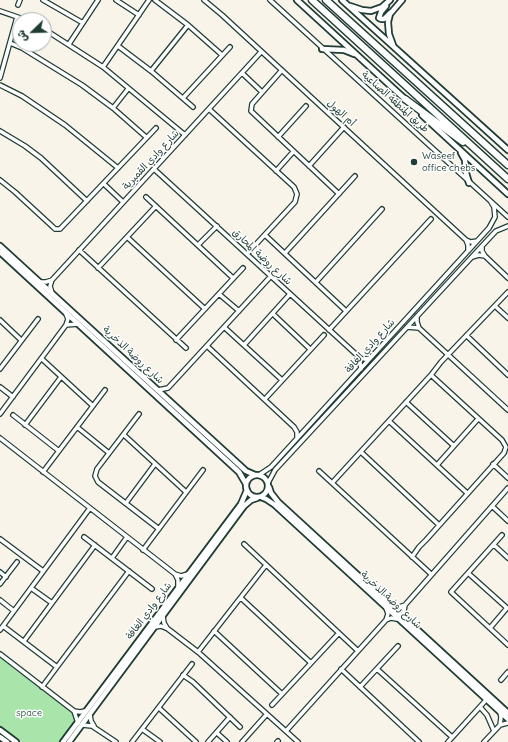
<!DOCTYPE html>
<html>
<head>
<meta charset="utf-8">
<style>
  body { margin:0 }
  #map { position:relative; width:508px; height:742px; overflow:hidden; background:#f9f4ea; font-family:Delius,"Playpen Sans Arabic",sans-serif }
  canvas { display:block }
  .north { position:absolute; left:12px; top:12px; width:40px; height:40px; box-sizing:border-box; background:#fff; border:1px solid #a5b1ae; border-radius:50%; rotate:247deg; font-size:11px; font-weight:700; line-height:16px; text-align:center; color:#1f3d34 }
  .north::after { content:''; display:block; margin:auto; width:14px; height:18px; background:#1f3d34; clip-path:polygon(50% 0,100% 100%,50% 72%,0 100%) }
</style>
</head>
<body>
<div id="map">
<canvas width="508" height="742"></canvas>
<div class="north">ش</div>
</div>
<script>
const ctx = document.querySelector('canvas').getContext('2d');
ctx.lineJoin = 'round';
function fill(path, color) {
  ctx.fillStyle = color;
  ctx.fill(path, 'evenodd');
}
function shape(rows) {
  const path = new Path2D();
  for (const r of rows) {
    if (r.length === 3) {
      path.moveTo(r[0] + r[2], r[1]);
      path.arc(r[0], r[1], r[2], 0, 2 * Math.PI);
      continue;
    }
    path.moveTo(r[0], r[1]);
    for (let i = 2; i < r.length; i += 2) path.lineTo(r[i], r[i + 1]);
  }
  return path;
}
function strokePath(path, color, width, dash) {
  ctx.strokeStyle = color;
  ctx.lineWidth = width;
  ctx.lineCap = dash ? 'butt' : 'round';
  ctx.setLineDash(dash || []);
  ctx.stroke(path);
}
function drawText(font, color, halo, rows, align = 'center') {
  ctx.font = font + ' Delius,"Playpen Sans Arabic",sans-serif';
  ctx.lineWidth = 3;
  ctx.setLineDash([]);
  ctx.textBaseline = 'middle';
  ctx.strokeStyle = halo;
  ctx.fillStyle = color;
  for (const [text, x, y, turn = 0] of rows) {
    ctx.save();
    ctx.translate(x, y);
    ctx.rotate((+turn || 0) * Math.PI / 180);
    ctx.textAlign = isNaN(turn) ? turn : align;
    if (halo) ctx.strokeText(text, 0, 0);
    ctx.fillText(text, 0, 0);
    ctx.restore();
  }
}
const green = shape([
  [0,656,44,689,74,713,76,722,62,742,22,742,0,727]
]);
const minor = shape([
  [43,0,83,23],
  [116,0,139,15],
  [155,0,188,25,222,55],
  [204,0,222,15,466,240,471,242,477,241],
  [270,0,508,217],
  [18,5,20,0],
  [0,11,26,20],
  [44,29,103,67,185,135],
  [10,43,22,48,82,85,113,108,146,137],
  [69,44,98,0],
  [118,46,151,71,193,107],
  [103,67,149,0],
  [282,70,252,104,251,111,339,194],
  [151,71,188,25],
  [242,73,262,92],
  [0,78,17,17],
  [0,85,22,96,65,125,118,168],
  [183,98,230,47],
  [113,108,128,89],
  [209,109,294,187,297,194,295,202,247,254],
  [0,131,25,146,41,158,87,201],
  [278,137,306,106],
  [309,166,344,127],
  [154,169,359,357,365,359,370,358],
  [276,171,293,152],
  [0,180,15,192,53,227,55,229,60,229,156,128],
  [104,184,123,202],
  [146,197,233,278],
  [265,235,346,311],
  [127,237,205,309],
  [466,240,468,245,468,251],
  [198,245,217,226],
  [482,246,482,251,485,256,508,278],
  [79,250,186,348],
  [285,253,355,176],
  [472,257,479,255,485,256],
  [98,268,156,206],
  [40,282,46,282,52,280],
  [316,282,382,209],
  [52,293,50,286,52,280,261,52],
  [219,294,239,311],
  [495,306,508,318],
  [273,314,310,349],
  [417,316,417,322,419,328,508,410],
  [0,320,21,340],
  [66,325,78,324],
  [224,327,282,380],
  [407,327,419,328],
  [329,330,431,219],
  [467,336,508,375],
  [176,340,243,268],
  [244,345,290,294],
  [207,346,294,427,297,432,297,438],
  [359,357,361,369],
  [42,359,93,406],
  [0,369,38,319],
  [0,387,13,397],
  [158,390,168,388,271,276],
  [265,399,324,335],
  [406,402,454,446],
  [0,414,66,325,68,319,66,314],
  [139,414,97,469,95,476,98,482,159,529],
  [13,415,59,451],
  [389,421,467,493],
  [25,425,61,377],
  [77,427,109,453],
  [124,435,186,492],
  [0,438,175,574,178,580,178,587],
  [361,452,439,525],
  [493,464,508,478],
  [437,465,478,419],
  [319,471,431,574],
  [43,472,105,390],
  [259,475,271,467,489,228,495,217,494,207,491,202],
  [268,483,275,470,482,246,496,231,508,226],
  [332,483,431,375,441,362,508,292],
  [126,503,155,464],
  [492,506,508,521],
  [502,535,451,592,508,645],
  [84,537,152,589],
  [0,539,43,571],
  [244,544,358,651],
  [494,545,508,558],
  [143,550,203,470],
  [412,557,419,547,426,540,504,453,506,447,502,440,431,375],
  [112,558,127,537],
  [0,572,6,577],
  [468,573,507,608],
  [175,574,181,576,188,574],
  [0,584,17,562],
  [31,588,52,603],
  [241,598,311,663],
  [0,600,14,611],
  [393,607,399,607,405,605],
  [386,608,388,614,386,620],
  [163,616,164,623,167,628],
  [403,617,405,605,508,488],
  [3,626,57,667],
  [155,627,161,626,168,629,198,652,298,742],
  [490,628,507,608],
  [0,630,90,508],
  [214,631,282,694],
  [24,641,95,545],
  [198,652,266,565],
  [0,654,74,711,80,712,85,711],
  [341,669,419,742],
  [377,669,452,737],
  [183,675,193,682,240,727],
  [501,680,508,672],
  [42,687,129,571],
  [360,687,398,646],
  [272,705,339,633],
  [480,707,487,715,494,731],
  [159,708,196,742],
  [74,711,78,723],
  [90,714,91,721,94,726],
  [82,725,92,726,116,742],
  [500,725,508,723],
  [142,729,160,742],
  [286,731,386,620,391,618,397,619],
  [217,733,227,742],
  [132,742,192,664],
  [208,742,230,717],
  [242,742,267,714],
  [277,742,278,741],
  [448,742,487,699],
  [484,742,500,725,501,717,500,712]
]);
const tertiary = shape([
  [297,0,406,100],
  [342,0,508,150],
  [350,6,362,10,371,11,382,7,390,0],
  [386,6,381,12,379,18,381,19,384,19,390,13],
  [393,45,389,34,388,22,390,14,402,0],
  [322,49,344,50,354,54],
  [422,115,508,194],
  [461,153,465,160,466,173,469,183],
  [0,246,246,471,255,475],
  [0,252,239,472,246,484],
  [257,486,11],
  [269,487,271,493,278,502,508,713],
  [261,497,266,499,275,505,508,719],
  [0,730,16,742],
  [0,737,7,742],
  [63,742,241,504,247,490],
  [69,742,244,506,251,500,257,498]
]);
const trunk = shape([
  [312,0,508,179],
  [326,0,508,165],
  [405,99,463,142]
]);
const markers = [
  [414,162,4,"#1f3d34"]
];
const streetNames = [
  ["طريق المنطقة الصناعية",395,102,42],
  ["أم الهول",341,113,42],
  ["شارع وادي القميرية",151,160,-47],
  ["شارع روضة المحارق",262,257,43],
  ["شارع وادي الغافة",370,346,-48],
  ["شارع روضة الذخرية",133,355,43],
  ["شارع روضة الذخرية",391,600,43],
  ["شارع وادي الغافة",149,611,-53]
];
const poiNames = [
  ["Waseef",422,156],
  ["office chebs",422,168]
];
const parkNames = [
  ["space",29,713]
];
fill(green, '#a9e5ab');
strokePath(minor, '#1f3d34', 6);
strokePath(tertiary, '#1f3d34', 8);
strokePath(trunk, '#1f3d34', 9);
strokePath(minor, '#fff', 3.5);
strokePath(tertiary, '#fff', 4.5);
strokePath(trunk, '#fff', 6);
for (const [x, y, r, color] of markers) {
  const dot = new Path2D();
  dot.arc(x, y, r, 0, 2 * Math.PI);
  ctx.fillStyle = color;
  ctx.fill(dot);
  strokePath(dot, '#fff', 1.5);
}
drawText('10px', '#1f3d34', '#fff', streetNames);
drawText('10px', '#1f3d34', '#fff', poiNames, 'left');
drawText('10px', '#3b5f4c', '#fff', parkNames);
</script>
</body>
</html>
